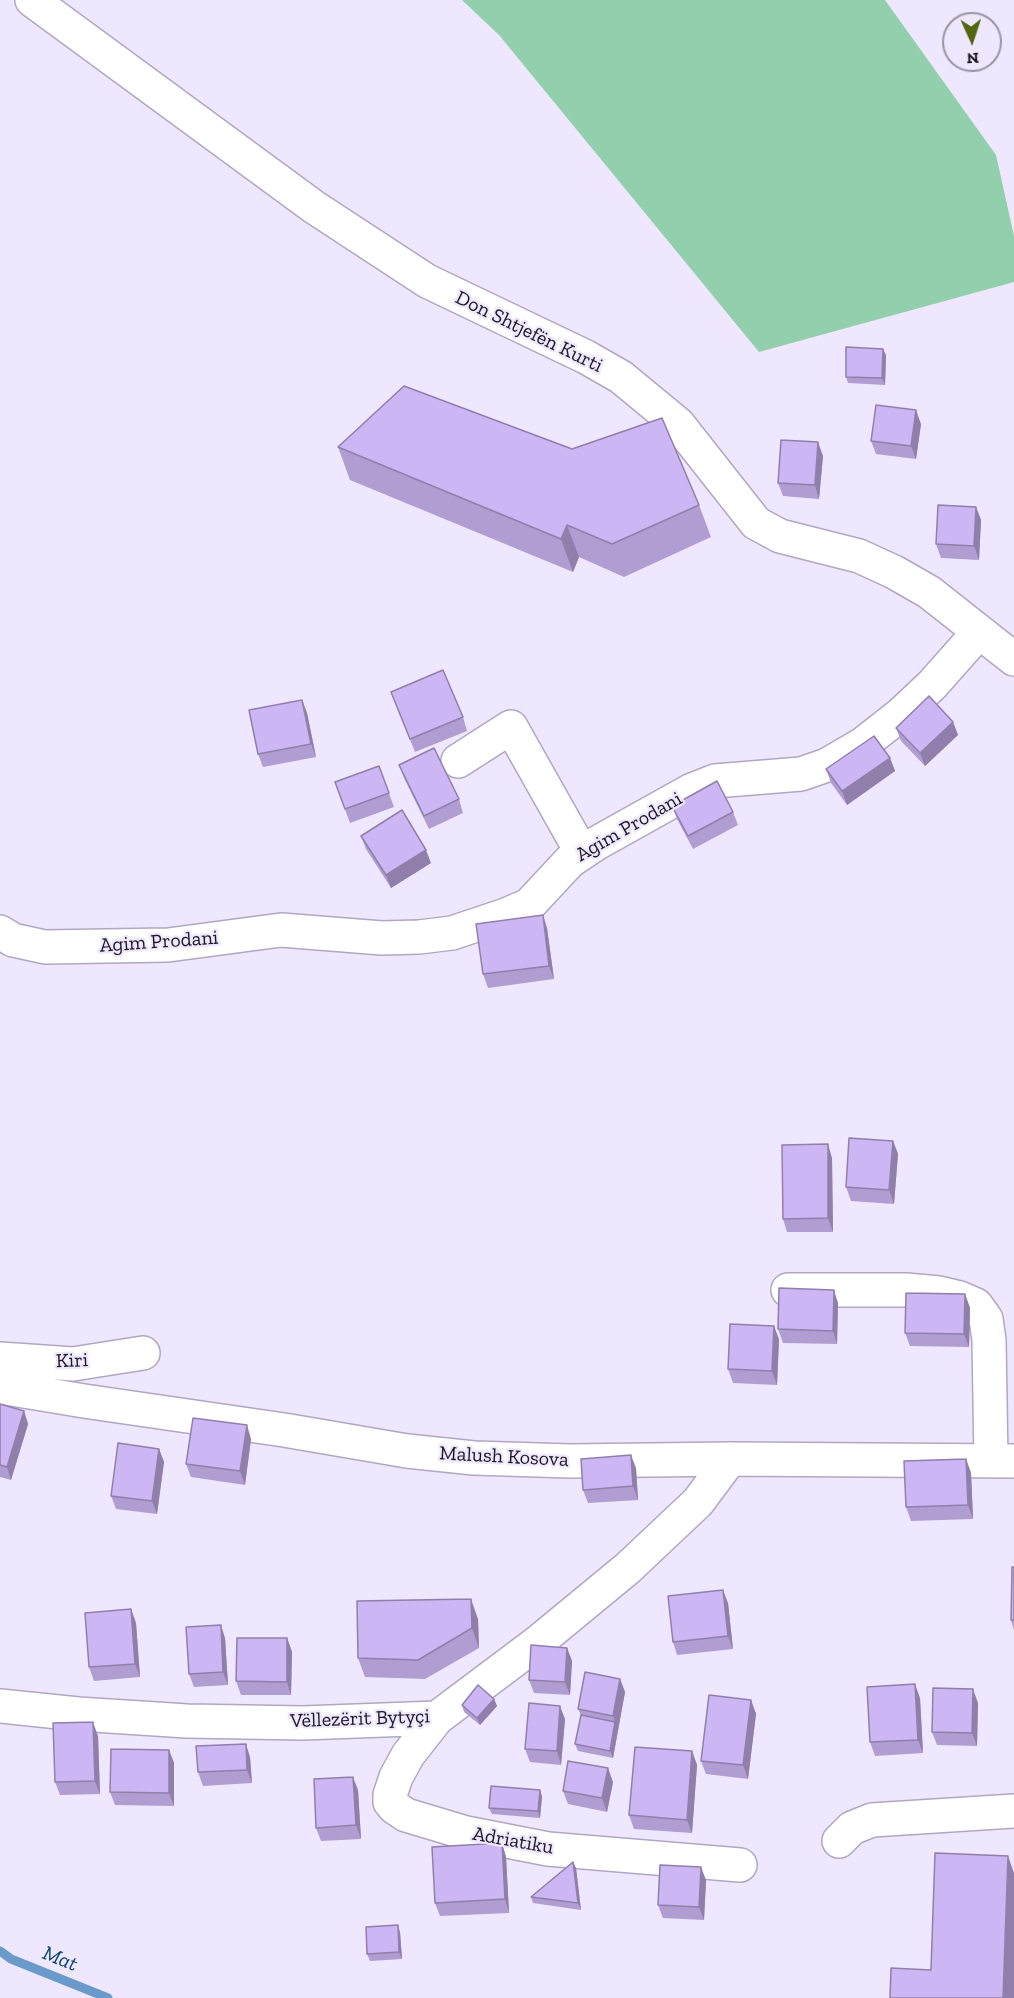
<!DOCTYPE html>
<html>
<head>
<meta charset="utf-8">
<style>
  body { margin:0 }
  #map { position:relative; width:1014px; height:1998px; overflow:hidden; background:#efe7fd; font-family:"Zilla Slab",serif }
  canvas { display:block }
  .north { position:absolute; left:942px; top:12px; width:60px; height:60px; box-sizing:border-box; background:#efe7fd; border:2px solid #9a94a5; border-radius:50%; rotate:177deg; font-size:16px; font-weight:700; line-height:24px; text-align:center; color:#1a1721 }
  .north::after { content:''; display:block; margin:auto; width:21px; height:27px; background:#53650f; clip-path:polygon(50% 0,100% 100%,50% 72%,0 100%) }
</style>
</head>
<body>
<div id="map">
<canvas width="1014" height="1998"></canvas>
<div class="north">N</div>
</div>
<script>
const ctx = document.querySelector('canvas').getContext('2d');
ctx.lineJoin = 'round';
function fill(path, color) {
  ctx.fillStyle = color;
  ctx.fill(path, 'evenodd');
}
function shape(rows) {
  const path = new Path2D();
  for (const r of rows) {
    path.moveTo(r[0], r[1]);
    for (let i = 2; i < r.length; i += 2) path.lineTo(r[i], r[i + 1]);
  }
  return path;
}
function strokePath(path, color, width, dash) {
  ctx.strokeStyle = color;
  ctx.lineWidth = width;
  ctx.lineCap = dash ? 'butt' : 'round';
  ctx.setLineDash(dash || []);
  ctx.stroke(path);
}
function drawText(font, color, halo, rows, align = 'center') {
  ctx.font = font + ' "Zilla Slab",serif';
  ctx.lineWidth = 4.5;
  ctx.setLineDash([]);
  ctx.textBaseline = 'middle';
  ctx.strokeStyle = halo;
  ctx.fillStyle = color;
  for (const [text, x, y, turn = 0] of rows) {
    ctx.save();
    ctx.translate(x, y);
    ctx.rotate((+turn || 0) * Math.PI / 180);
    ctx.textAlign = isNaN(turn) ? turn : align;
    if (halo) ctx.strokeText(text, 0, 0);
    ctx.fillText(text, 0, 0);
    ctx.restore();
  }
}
const green = shape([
  [462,0,885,0,996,155,1014,236,1014,282,759,352,499,35]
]);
const stream = shape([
  [0,1951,11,1959,108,1998]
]);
const minor = shape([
  [32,0,314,207,427,281,586,357,621,377,678,424,756,523,780,536,859,556,894,572,929,592,1014,659],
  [458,761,511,727,582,853],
  [0,932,13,940,45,947,168,945,281,930,382,938,419,937,452,933,506,915,529,905,570,861,597,843,692,790,715,781,801,774,827,765,863,744,900,715,932,685,979,632],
  [788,1290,906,1290,939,1293,960,1298,976,1305,986,1319,989,1340,991,1461],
  [0,1359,73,1364,143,1353],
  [0,1387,84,1401,284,1430,407,1451,474,1458,570,1461,730,1459,1014,1461],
  [0,1706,78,1714,187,1721,303,1723,437,1718,537,1643,628,1568,698,1502,730,1459],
  [437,1718,408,1755,396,1777,390,1795,390,1802,394,1807,406,1815,466,1833,548,1849,740,1865],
  [839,1841,852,1828,872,1820,1014,1811]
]);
const wall = shape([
  [886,355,885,385,848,383,846,377],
  [921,424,916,459,876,454,871,441],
  [338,447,699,505,711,537,624,577,579,557,573,572,350,480],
  [823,456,819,499,783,496,778,483],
  [976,507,981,520,979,560,941,558,936,544],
  [391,692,463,717,467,731,415,752],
  [302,700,307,713,316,757,263,767,258,754],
  [953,722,958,735,925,766,901,741,896,728],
  [890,758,895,771,847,805,831,783,826,769],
  [399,765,459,799,463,813,429,829,404,778],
  [379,766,394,807,350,823,335,782],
  [672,806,733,812,738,825,693,849,677,819],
  [361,836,431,863,391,888,366,849],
  [547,928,554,979,488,988,483,974],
  [893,1141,898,1154,894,1204,851,1201,846,1187],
  [832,1158,833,1232,787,1232,783,1219],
  [965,1294,970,1308,969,1347,910,1346,905,1333],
  [838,1303,837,1344,783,1343,778,1329],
  [779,1339,777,1385,733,1383,728,1369],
  [0,1404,24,1411,28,1424,11,1480,0,1477],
  [251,1439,245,1485,191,1477,186,1464],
  [159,1449,164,1462,157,1514,116,1509,111,1496],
  [966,1459,971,1473,973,1519,911,1521,906,1507],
  [636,1468,638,1500,588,1503,583,1490],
  [1014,1567,1014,1630,1011,1620],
  [728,1603,733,1649,677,1655,673,1642],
  [131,1609,136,1623,140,1677,94,1681,89,1667],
  [478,1619,479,1648,425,1679,365,1677,358,1658],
  [225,1638,228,1685,194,1687,189,1674],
  [287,1638,292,1652,291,1695,241,1695,236,1681],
  [567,1648,572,1661,570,1695,534,1693,529,1680],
  [620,1679,625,1692,613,1758,578,1751,575,1744,581,1715,578,1709],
  [920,1698,923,1753,875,1756,870,1742],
  [494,1699,497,1706,480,1725,464,1712,462,1705],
  [751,1700,756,1714,748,1779,706,1774,701,1761],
  [978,1703,977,1746,937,1745,932,1732],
  [565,1719,561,1765,530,1762,525,1749],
  [98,1736,100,1794,60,1795,55,1782],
  [169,1750,174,1763,174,1806,115,1805,110,1792],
  [692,1751,697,1765,692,1833,634,1829,629,1815],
  [250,1757,252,1783,203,1786,198,1772],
  [613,1782,607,1812,568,1804,563,1791],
  [358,1790,361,1839,321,1841,316,1828],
  [540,1790,542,1797,540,1818,492,1814,489,1808],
  [502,1843,506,1857,509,1913,440,1916,435,1903],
  [573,1862,576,1868,581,1910,533,1903,531,1897],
  [706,1880,704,1920,663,1918,658,1905],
  [400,1932,402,1959,370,1961,367,1954]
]);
const shadedWall = shape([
  [883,349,886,355,885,385,882,378],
  [916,410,921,424,916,459,911,446],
  [818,442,823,456,819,499,815,485],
  [976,507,981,520,979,560,974,546],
  [567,525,579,557,573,572,561,539],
  [302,700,307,713,316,757,311,744],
  [953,722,958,735,925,766,920,753],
  [890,758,895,771,847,805,842,791],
  [426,850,431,863,391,888,386,875],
  [543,915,547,928,554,979,549,966],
  [893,1141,898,1154,894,1204,889,1190],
  [828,1144,832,1158,833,1232,828,1218],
  [834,1290,838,1303,837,1344,833,1331],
  [965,1294,970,1308,969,1347,964,1334],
  [774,1326,779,1339,777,1385,772,1371],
  [24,1411,28,1424,11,1480,7,1467],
  [247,1425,251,1439,245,1485,240,1471],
  [159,1449,164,1462,157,1514,152,1501],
  [631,1455,636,1468,638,1500,633,1486],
  [966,1459,971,1473,973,1519,968,1505],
  [723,1590,728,1603,733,1649,728,1636],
  [471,1599,478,1619,479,1648,472,1628],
  [131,1609,136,1623,140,1677,135,1664],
  [221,1625,225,1638,228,1685,223,1672],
  [287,1638,292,1652,291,1695,287,1682],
  [567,1648,572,1661,570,1695,565,1682],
  [620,1679,625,1692,613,1758,610,1751,615,1722,613,1716],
  [915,1684,920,1698,923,1753,918,1740],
  [973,1689,978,1703,977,1746,972,1733],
  [494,1699,497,1706,480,1725,477,1718],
  [751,1700,756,1714,748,1779,743,1765],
  [560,1706,565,1719,561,1765,557,1751],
  [93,1722,98,1736,100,1794,95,1781],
  [246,1744,250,1757,252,1783,247,1770],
  [169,1750,174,1763,174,1806,169,1793],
  [692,1751,697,1765,692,1833,687,1820],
  [608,1768,613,1782,607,1812,602,1798],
  [353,1777,358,1790,361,1839,356,1825],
  [540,1790,542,1797,540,1818,538,1811],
  [502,1843,506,1857,509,1913,505,1899],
  [1008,1856,1014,1873,1014,1998,1003,1998],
  [573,1862,576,1868,581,1910,578,1903],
  [701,1867,706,1880,704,1920,699,1907],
  [398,1925,400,1932,402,1959,399,1952]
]);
const building = shape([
  [846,347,883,349,882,378,846,377,846,347],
  [404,386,572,449,662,418,699,505,612,544,567,525,561,539,338,447,404,386],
  [876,405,916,410,911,446,871,441,876,405],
  [781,440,818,442,815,485,778,483,781,440],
  [938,505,976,507,974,546,936,544,938,505],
  [443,670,463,717,410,739,391,692,443,670],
  [929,696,953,722,920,753,896,728,929,696],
  [302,700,311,744,258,754,249,710,302,700],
  [874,736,890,758,842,791,826,769,874,736],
  [434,748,459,799,424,816,399,765,434,748],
  [379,766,389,793,345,809,335,782,379,766],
  [717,781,733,812,688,836,672,806,717,781],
  [402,810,426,850,386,875,361,836,402,810],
  [543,915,549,966,483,974,476,924,543,915],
  [849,1138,893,1141,889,1190,846,1187,849,1138],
  [828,1144,828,1218,783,1219,782,1145,828,1144],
  [779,1288,834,1290,833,1331,778,1329,779,1288],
  [906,1293,965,1294,964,1334,905,1333,906,1293],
  [730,1324,774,1326,772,1371,728,1369,730,1324],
  [0,1404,24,1411,7,1467,0,1465,0,1404],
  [193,1418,247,1425,240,1471,186,1464,193,1418],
  [118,1443,159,1449,152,1501,111,1496,118,1443],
  [631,1455,633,1486,583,1490,581,1459,631,1455],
  [966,1459,968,1505,906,1507,904,1461,966,1459],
  [1012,1567,1014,1567,1014,1620,1011,1620,1012,1567],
  [723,1590,728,1636,673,1642,668,1596,723,1590],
  [471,1599,472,1628,418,1660,358,1658,357,1601,471,1599],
  [131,1609,135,1664,89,1667,85,1613,131,1609],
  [221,1625,223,1672,189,1674,186,1627,221,1625],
  [237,1638,287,1638,287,1682,236,1681,237,1638],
  [531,1645,567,1648,565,1682,529,1680,531,1645],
  [585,1672,620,1679,613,1716,578,1709,585,1672],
  [915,1684,918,1740,870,1742,867,1687,915,1684],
  [478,1685,494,1699,477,1718,462,1705,478,1685],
  [933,1688,973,1689,972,1733,932,1732,933,1688],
  [709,1695,751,1700,743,1765,701,1761,709,1695],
  [529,1703,560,1706,557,1751,525,1749,529,1703],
  [581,1715,615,1722,610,1751,575,1744,581,1715],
  [93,1722,95,1781,55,1782,53,1723,93,1722],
  [246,1744,247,1770,198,1772,196,1746,246,1744],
  [635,1747,692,1751,687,1820,629,1815,635,1747],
  [111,1749,169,1750,169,1793,110,1792,111,1749],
  [568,1761,608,1768,602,1798,563,1791,568,1761],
  [353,1777,356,1825,316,1828,314,1779,353,1777],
  [491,1786,540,1790,538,1811,489,1808,491,1786],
  [502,1843,505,1899,435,1903,432,1847,502,1843],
  [935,1853,1008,1856,1003,1998,890,1998,891,1968,931,1970,935,1853],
  [573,1862,578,1903,531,1897,573,1862],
  [660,1865,701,1867,699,1907,658,1905,660,1865],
  [398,1925,399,1952,367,1954,366,1927,398,1925]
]);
const streetNames = [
  ["Don Shtjefën Kurti",529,332,26],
  ["Agim Prodani",629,827,-30],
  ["Agim Prodani",159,942,-4],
  ["Kiri",72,1361,-2],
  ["Malush Kosova",504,1457,3],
  ["Vëllezërit Bytyçi",360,1719,-2],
  ["Adriatiku",513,1841,10]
];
const waterNames = [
  ["Mat",60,1959,22]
];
fill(green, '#92cfac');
strokePath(stream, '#699ac9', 9);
strokePath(minor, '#b1a7c2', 36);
strokePath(minor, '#fff', 33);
fill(wall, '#b09dd2');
fill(shadedWall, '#907fab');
fill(building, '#cdb6f4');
strokePath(building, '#907fab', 1.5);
drawText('20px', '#1a1721', '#efe7fd', streetNames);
drawText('italic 21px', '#0c4472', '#efe7fd', waterNames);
</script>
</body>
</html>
